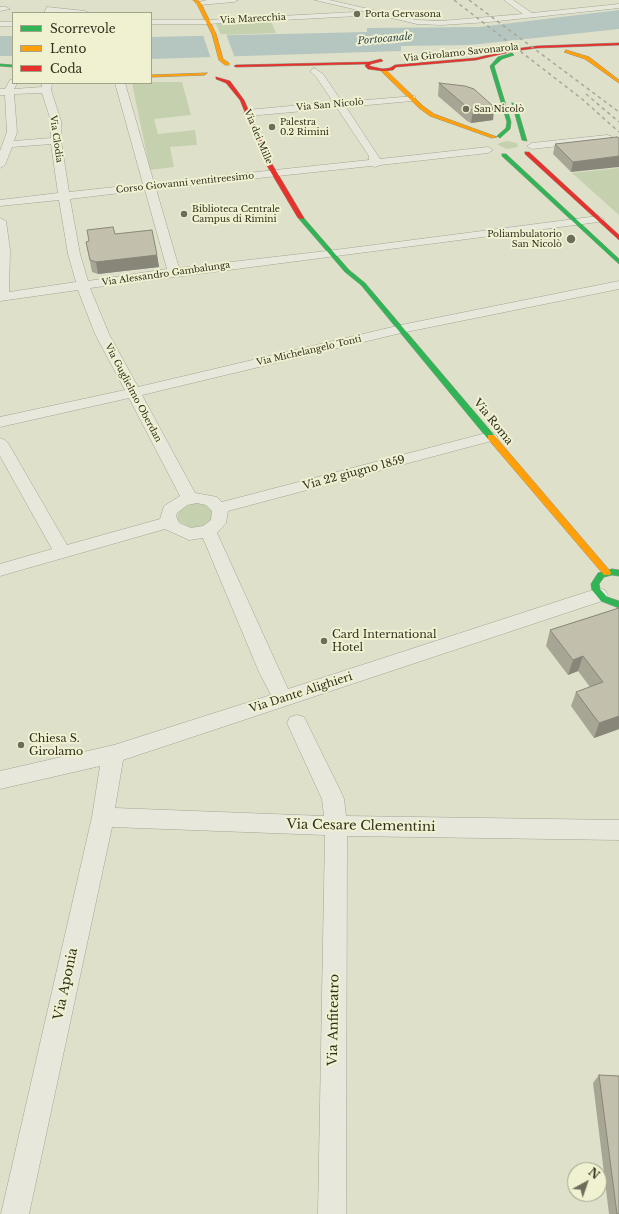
<!DOCTYPE html>
<html>
<head>
<meta charset="utf-8">
<style>
  body { margin:0 }
  #map { position:relative; width:619px; height:1214px; overflow:hidden; background:#dee0ca; font-family:"Libre Baskerville",serif }
  canvas { display:block }
  .legend { position:absolute; left:12px; top:12px; width:140px; height:72px; box-sizing:border-box; background:#eff1d1; border:1px solid #a3a389; margin:0; padding:5px 7px; list-style:none; font-size:12px; color:#322f1e }
  .legend li { display:flex; align-items:center; gap:8px; height:20px }
  .legend b { width:20px; border:1px solid #a3a389 }
  .north { position:absolute; left:567px; top:1162px; width:40px; height:40px; box-sizing:border-box; background:#eff1d1; border:1px solid #a3a389; border-radius:50%; rotate:40deg; font-size:11px; font-weight:700; line-height:16px; text-align:center; color:#322f1e }
  .north::after { content:''; display:block; margin:auto; width:14px; height:18px; background:#6e6d5a; clip-path:polygon(50% 0,100% 100%,50% 72%,0 100%) }
</style>
</head>
<body>
<div id="map">
<canvas width="619" height="1214"></canvas>
<ul class="legend">
<li><b style="height:5px;background:#30b455"></b>Scorrevole</li>
<li><b style="height:5px;background:#ff9f0a"></b>Lento</li>
<li><b style="height:5px;background:#e5322d"></b>Coda</li>
</ul>
<div class="north">N</div>
</div>
<script>
const ctx = document.querySelector('canvas').getContext('2d');
ctx.lineJoin = 'round';
function fill(path, color) {
  ctx.fillStyle = color;
  ctx.fill(path, 'evenodd');
}
function shape(rows) {
  const path = new Path2D();
  for (const r of rows) {
    path.moveTo(r[0], r[1]);
    for (let i = 2; i < r.length; i += 2) path.lineTo(r[i], r[i + 1]);
  }
  return path;
}
function strokePath(path, color, width, dash) {
  ctx.strokeStyle = color;
  ctx.lineWidth = width;
  ctx.lineCap = dash ? 'butt' : 'round';
  ctx.setLineDash(dash || []);
  ctx.stroke(path);
}
function drawText(font, color, halo, rows, align = 'center') {
  ctx.font = font + ' "Libre Baskerville",serif';
  ctx.lineWidth = 4;
  ctx.setLineDash([]);
  ctx.textBaseline = 'middle';
  ctx.strokeStyle = halo;
  ctx.fillStyle = color;
  for (const [text, x, y, turn = 0] of rows) {
    ctx.save();
    ctx.translate(x, y);
    ctx.rotate((+turn || 0) * Math.PI / 180);
    ctx.textAlign = isNaN(turn) ? turn : align;
    if (halo) ctx.strokeText(text, 0, 0);
    ctx.fillText(text, 0, 0);
    ctx.restore();
  }
}
const green = shape([
  [270,19,276,33,221,35,215,22],
  [151,82,182,82,191,115,154,119,158,134,195,130,197,145,170,147,174,167,150,170,132,83],
  [507,141,517,143,518,147,507,149,498,145,499,143],
  [619,168,619,215,572,173],
  [194,503,205,504,213,510,214,518,207,525,201,527,189,527,180,522,177,519,179,510]
]);
const water = shape([
  [619,10,619,29,470,45,401,46,401,51,151,59,151,37,367,32,367,28,479,27],
  [0,36,13,36,13,56,0,56]
]);
const pier = shape([
  [226,34,235,58,211,59,203,35]
]);
const street = shape([
  [207,0,238,0,234,2,199,5,195,3,207,0],
  [315,0,329,0,417,20,441,21,523,14,504,0,513,0,532,13,619,4,619,8,489,22,441,25,417,24,315,0],
  [0,7,6,7,10,9,0,11,0,7],
  [47,7,85,11,89,13,44,13,47,7],
  [355,12,358,12,358,16,207,24,151,24,151,20,207,20,355,12],
  [0,22,13,22,13,26,0,26,0,22],
  [314,68,323,74,342,102,415,96,415,100,412,101,346,107,380,159,488,147,493,150,488,153,380,165,375,167,371,166,156,189,179,268,335,250,598,216,604,219,598,222,90,288,109,334,138,387,401,325,619,281,619,289,401,333,142,395,195,493,217,497,222,502,490,432,495,434,498,437,495,440,228,511,226,523,217,533,288,689,599,588,605,590,608,595,605,600,123,760,115,808,324,816,322,799,287,723,290,717,297,715,304,717,341,792,344,799,346,816,619,820,619,840,347,836,346,1214,318,1214,325,835,112,827,29,1214,1,1214,92,817,100,766,0,789,0,771,114,745,271,695,259,672,203,538,189,540,165,529,0,576,0,564,52,549,0,456,0,438,5,440,8,443,67,545,160,519,164,506,180,496,129,398,0,427,0,417,125,390,95,334,78,290,0,301,0,218,6,221,10,250,9,292,76,282,68,254,59,200,0,206,0,200,58,193,51,144,12,147,5,165,0,168,0,151,7,132,5,95,0,95,0,89,5,89,10,80,13,79,13,83,17,83,14,89,42,87,42,83,52,83,51,90,61,121,61,141,69,192,143,184,115,83,125,83,154,183,369,160,369,156,337,108,248,116,243,113,248,110,333,102,317,78,310,71,314,68],
  [42,93,51,121,51,138,14,141,17,132,14,94,42,93],
  [145,190,167,269,88,281,80,254,70,199,145,190],
  [197,503,206,505,212,511,211,520,203,526,191,528,179,523,176,516,177,513,187,505,197,503],
  [607,135,611,136,612,138,611,140,532,149,527,146,532,143,607,135]
]);
const fast = shape([
  [512,53,514,55,502,59,494,66,511,122,510,129,500,138,497,136,506,128,507,122,490,66,498,57,512,53],
  [0,64,13,65,13,67,0,66,0,64],
  [512,103,516,104,527,141,522,140,512,103],
  [502,154,506,154,619,259,619,264,502,156,502,154],
  [299,217,303,217,349,270,365,283,494,435,494,439,488,439,361,285,345,272,299,219,299,217],
  [612,569,619,570,619,576,612,575,604,577,599,584,600,589,607,597,619,601,619,608,601,601,592,590,591,584,598,573,612,569]
]);
const slow = shape([
  [193,0,197,0,201,3,216,34,223,59,229,63,229,65,225,65,219,60,212,34,197,4,193,0],
  [566,50,589,57,619,80,619,83,585,59,564,52,566,50],
  [381,69,385,69,423,106,434,114,497,137,492,138,430,116,419,108,381,71,381,69],
  [207,73,205,75,151,77,151,75,207,73],
  [488,435,494,435,610,571,611,573,610,575,604,575,488,439,488,435]
]);
const jam = shape([
  [619,43,619,45,537,48,514,51,476,60,396,67,393,70,383,71,368,69,365,66,366,64,236,67,234,66,236,65,369,62,381,59,383,61,371,64,369,66,383,69,390,68,395,65,476,58,514,49,537,46,619,43],
  [216,77,230,81,244,100,272,164,304,218,303,219,298,218,266,164,240,100,226,83,216,79,216,77],
  [525,152,529,152,619,235,619,240,525,154,525,152]
]);
const rail = shape([
  [454,0,582,99,619,132],
  [469,0,619,112],
  [586,94,619,122]
]);
const wall = shape([
  [439,83,494,107,493,120,471,123,467,121,438,96],
  [619,138,571,172,553,154,555,144],
  [115,234,157,255,159,267,98,274,92,272,86,242],
  [619,608,619,729,594,738,571,706,576,692,590,687,578,671,568,675,546,646,550,630],
  [599,1075,619,1214,609,1214,593,1083]
]);
const shadedWall = shape([
  [494,107,493,120,471,123,473,110],
  [619,156,619,167,571,172,573,162],
  [157,255,159,267,98,274,96,262],
  [583,656,578,671,568,675,573,660],
  [619,716,619,729,594,738,599,723]
]);
const building = shape([
  [439,83,465,86,474,89,494,107,473,110,468,108,439,83],
  [617,137,619,138,619,156,573,162,555,144,617,137],
  [113,227,115,234,152,230,157,255,96,262,90,260,86,242,89,241,87,230,113,227],
  [619,608,619,716,599,723,576,692,603,682,583,656,573,660,550,630,619,608],
  [599,1075,619,1076,619,1214,617,1214,599,1075]
]);
const markers = [
  [357,14,4,"#6e6d5a"],
  [466,109,4,"#6e6d5a"],
  [272,127,4,"#6e6d5a"],
  [184,214,4,"#6e6d5a"],
  [571,239,5,"#6e6d5a"],
  [324,641,4,"#6e6d5a"],
  [21,745,4,"#6e6d5a"]
];
const farPoinames = [
  ["Porta Gervasona",365,14],
  ["San Nicolò",474,109],
  ["Palestra",280,122],
  ["0.2 Rimini",280,132],
  ["Biblioteca Centrale",192,209],
  ["Campus di Rimini",192,219],
  ["Poliambulatorio",562,234,"right"],
  ["San Nicolò",562,244,"right"]
];
const farStreetnames = [
  ["Via Marecchia",253,19,-3],
  ["Via Girolamo Savonarola",461,53,-6],
  ["Via San Nicolò",330,105,-5],
  ["Via dei Mille",258,137,67],
  ["Via Clodia",56,139,82],
  ["Corso Giovanni ventitreesimo",185,183,-6],
  ["Via Alessandro Gambalunga",166,274,-8],
  ["Via Michelangelo Tonti",309,351,-13],
  ["Via Guglielmo Oberdan",133,393,62]
];
const farWaternames = [
  ["Portocanale",385,39,-5]
];
const streetNames = [
  ["Via Roma",493,422,51],
  ["Via 22 giugno 1859",354,473,-15],
  ["Via Dante Alighieri",301,693,-18]
];
const poiNames = [
  ["Card International",332,635],
  ["Hotel",332,648],
  ["Chiesa S.",29,739],
  ["Girolamo",29,752]
];
const nearStreetnames = [
  ["Via Cesare Clementini",361,826,1],
  ["Via Aponia",66,984,-78],
  ["Via Anfiteatro",334,1020,-89]
];
fill(green, '#c5d1ae');
fill(water, '#b5c5c0');
fill(pier, '#dee0ca');
strokePath(street, '#a4a494', 1);
strokePath(fast, '#949484', 1);
strokePath(slow, '#949484', 1);
strokePath(jam, '#949484', 1);
fill(street, '#e7e8db');
fill(fast, '#30b455');
fill(slow, '#ff9f0a');
fill(jam, '#e5322d');
strokePath(rail, '#a7a79c', 1.5, [3.5, 3.5]);
fill(wall, '#a7a594');
fill(shadedWall, '#888678');
fill(building, '#c2c0ac');
strokePath(building, '#888678', 1);
for (const [x, y, r, color] of markers) {
  const dot = new Path2D();
  dot.arc(x, y, r, 0, 2 * Math.PI);
  ctx.fillStyle = color;
  ctx.fill(dot);
  strokePath(dot, '#eff1d1', 1.5);
}
drawText('9px', '#322f1e', '#eff1d1', farPoinames, 'left');
drawText('9px', '#322f1e', '#eff1d1', farStreetnames);
drawText('italic 10px', '#2f4650', '#eff1d1', farWaternames);
drawText('11px', '#322f1e', '#eff1d1', streetNames);
drawText('11px', '#322f1e', '#eff1d1', poiNames, 'left');
drawText('13px', '#322f1e', '#eff1d1', nearStreetnames);
</script>
</body>
</html>
